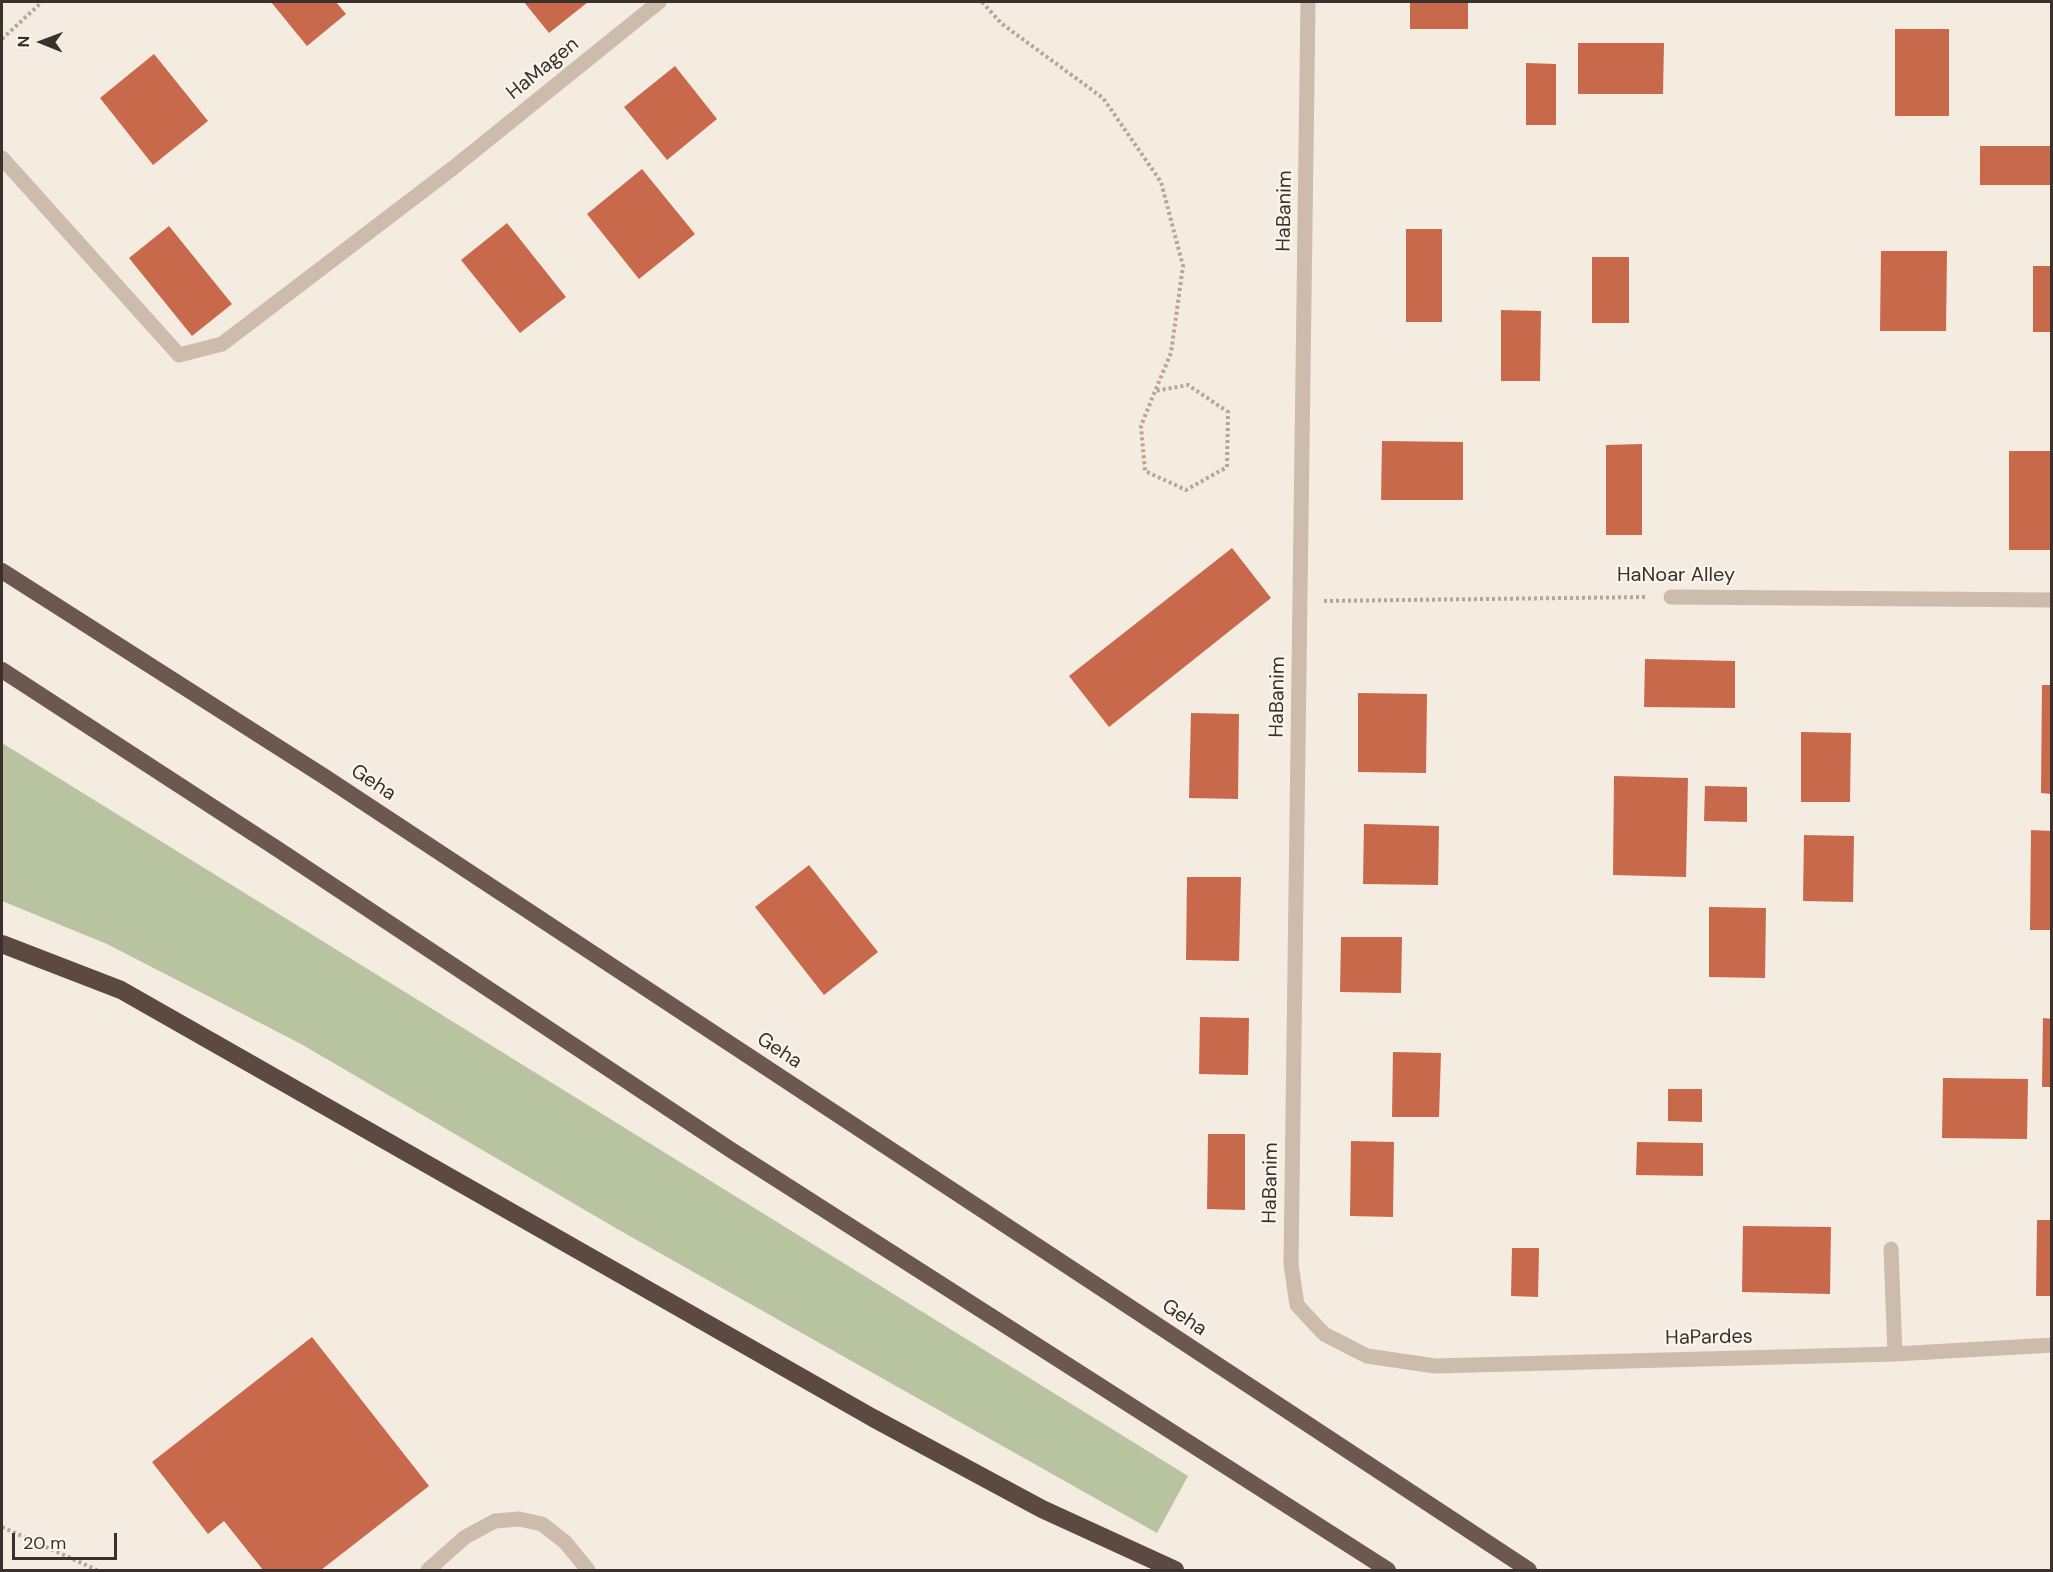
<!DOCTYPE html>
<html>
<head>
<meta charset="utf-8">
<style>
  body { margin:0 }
  #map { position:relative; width:2053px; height:1572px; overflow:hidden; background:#f4ebe1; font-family:"DM Sans",sans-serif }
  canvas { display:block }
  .frame { position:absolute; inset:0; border:3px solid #3b302b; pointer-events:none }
  .north { position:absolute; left:12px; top:12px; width:60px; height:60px; -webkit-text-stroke:4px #fbf5ee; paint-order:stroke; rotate:271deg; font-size:16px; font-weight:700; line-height:24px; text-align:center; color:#3b302b }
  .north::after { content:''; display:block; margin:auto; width:21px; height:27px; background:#3b302b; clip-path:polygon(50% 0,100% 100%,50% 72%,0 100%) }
  .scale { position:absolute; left:12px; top:1533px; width:105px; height:27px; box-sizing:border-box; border:3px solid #3b302b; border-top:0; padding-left:8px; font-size:18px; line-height:21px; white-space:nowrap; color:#3b302b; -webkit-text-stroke:4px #fbf5ee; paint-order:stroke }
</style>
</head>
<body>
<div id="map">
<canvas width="2053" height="1572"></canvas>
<div class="frame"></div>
<div class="north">N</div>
<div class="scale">20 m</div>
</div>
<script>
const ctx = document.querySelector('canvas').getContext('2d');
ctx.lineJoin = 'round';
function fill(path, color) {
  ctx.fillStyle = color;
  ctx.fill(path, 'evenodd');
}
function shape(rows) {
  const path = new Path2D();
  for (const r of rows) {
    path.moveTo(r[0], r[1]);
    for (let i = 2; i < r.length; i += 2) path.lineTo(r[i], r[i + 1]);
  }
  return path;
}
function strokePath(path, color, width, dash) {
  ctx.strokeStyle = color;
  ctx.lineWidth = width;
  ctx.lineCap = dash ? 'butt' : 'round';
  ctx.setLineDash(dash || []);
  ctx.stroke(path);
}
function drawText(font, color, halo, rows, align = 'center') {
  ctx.font = font + ' "DM Sans",sans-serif';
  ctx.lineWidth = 4.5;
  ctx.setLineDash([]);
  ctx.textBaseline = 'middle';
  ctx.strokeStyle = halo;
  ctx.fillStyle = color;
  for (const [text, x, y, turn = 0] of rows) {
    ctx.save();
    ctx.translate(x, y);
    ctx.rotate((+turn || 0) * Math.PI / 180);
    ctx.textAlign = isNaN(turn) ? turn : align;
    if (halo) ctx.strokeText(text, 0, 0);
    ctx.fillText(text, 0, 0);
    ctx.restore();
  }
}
const green = shape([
  [2,743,1188,1476,1157,1533,626,1234,301,1044,107,944,2,901]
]);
const building = shape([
  [271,2,336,2,346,14,307,46],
  [524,2,588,2,549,33],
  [1410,2,1468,2,1468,29,1410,29],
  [1895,29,1949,29,1949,116,1895,116],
  [1578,43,1664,43,1663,94,1578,94],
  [154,54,208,121,153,165,100,98],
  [1526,63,1556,64,1556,125,1526,125],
  [675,66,717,119,667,160,624,107],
  [1980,146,2052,146,2052,185,1980,185],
  [642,169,695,234,639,279,587,214],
  [507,223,566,297,520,333,461,260],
  [169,226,232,304,192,336,129,258],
  [1406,229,1442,229,1442,322,1406,322],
  [1881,251,1947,251,1946,331,1880,331],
  [1592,257,1629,257,1629,323,1592,323],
  [2033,266,2052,266,2052,332,2033,332],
  [1501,310,1541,311,1540,381,1501,381],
  [1382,441,1463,442,1463,500,1381,500],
  [1642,444,1642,535,1606,535,1606,445],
  [2009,451,2052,451,2052,550,2009,550],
  [1232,548,1271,598,1109,727,1069,676],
  [1645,659,1735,661,1735,708,1644,707],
  [2042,685,2052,685,2052,794,2041,793],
  [1358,693,1427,694,1426,773,1358,772],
  [1191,713,1239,714,1238,799,1189,798],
  [1801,732,1851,733,1850,802,1801,802],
  [1614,776,1688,778,1686,877,1613,875],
  [1705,786,1747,787,1747,822,1704,821],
  [1364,824,1439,826,1438,885,1363,884],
  [2031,830,2052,831,2052,930,2030,930],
  [1804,835,1854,836,1853,902,1803,901],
  [809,865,878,952,824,995,755,907],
  [1187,877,1241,877,1239,961,1186,960],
  [1709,907,1766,908,1765,978,1709,977],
  [1341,937,1402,937,1401,993,1340,992],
  [1200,1017,1249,1018,1248,1075,1199,1074],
  [2043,1018,2052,1019,2052,1087,2042,1087],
  [1393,1052,1441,1053,1439,1117,1392,1117],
  [1943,1078,2028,1079,2027,1139,1942,1138],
  [1668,1089,1702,1089,1702,1122,1668,1121],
  [1208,1134,1245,1134,1245,1210,1207,1209],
  [1351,1141,1394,1142,1393,1217,1350,1216],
  [1637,1142,1703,1143,1703,1176,1636,1175],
  [2037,1220,2052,1220,2052,1296,2036,1296],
  [1743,1226,1831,1227,1830,1294,1742,1292],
  [1512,1248,1539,1248,1538,1297,1511,1296],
  [312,1337,429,1486,321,1570,263,1570,224,1521,208,1534,152,1462]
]);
const path = shape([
  [982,2,1002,24,1103,98,1161,182,1183,266,1171,353,1155,391,1141,426,1145,471,1186,490,1227,467,1228,412,1188,385,1155,391],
  [2,39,42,2],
  [1324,601,1647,597],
  [2,1527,97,1570]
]);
const minor = shape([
  [1308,2,1291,1264,1297,1305,1324,1334,1367,1356,1435,1366,1895,1354,2052,1345],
  [2,158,179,355,222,344,453,168,659,2],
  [1671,597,2052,600],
  [1891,1249,1895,1354]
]);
const tertiary = shape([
  [428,1570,465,1537,495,1521,519,1519,542,1524,565,1542,588,1570]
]);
const trunk = shape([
  [2,571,325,777,1529,1570],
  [2,670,279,850,731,1150,1388,1570]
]);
const motorway = shape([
  [2,944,121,990,873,1418,1042,1509,1175,1570]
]);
const streetNames = [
  ["HaMagen",543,69,-39],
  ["HaBanim",1285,211,-89],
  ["HaNoar Alley",1676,576],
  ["HaBanim",1278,697,-89],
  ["Geha",373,783,33],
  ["Geha",779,1051,33],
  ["HaBanim",1271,1183,-89],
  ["Geha",1184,1318,34],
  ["HaPardes",1709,1338,-1]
];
fill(green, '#b8c4a0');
fill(building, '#c8694b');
strokePath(path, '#b9a596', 4, [3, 3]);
strokePath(minor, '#cdbbac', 15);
strokePath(tertiary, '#cdbbac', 15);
strokePath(trunk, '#6c584f', 16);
strokePath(motorway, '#5c4a42', 18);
drawText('20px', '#3b302b', '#fbf5ee', streetNames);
</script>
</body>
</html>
